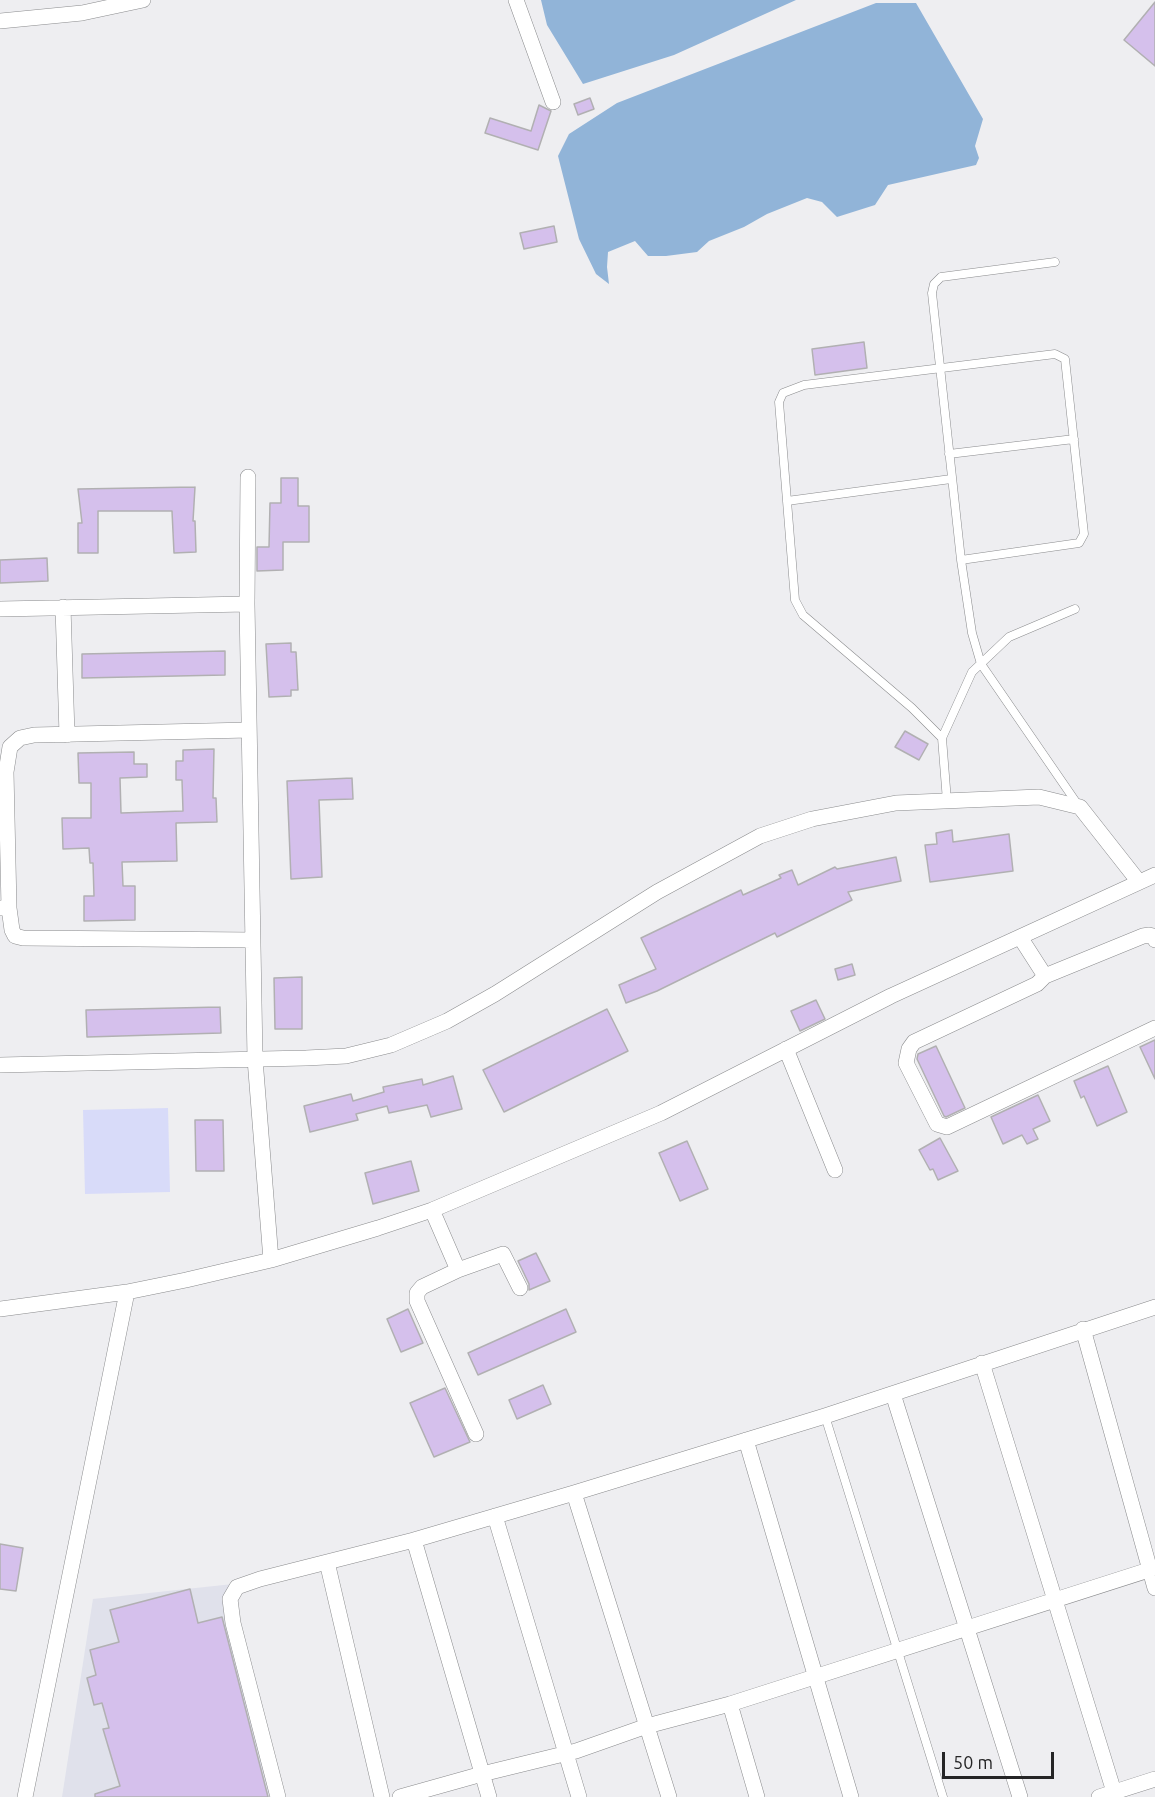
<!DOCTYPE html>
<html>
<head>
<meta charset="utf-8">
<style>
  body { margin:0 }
  #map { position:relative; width:1155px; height:1797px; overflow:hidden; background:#eeeef1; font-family:Ubuntu,sans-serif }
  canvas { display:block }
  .scale { position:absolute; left:942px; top:1752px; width:112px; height:27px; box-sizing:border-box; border:3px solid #252526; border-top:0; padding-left:8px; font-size:18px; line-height:21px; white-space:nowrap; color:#252526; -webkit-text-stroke:4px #eeeef1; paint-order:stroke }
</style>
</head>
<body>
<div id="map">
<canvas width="1155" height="1797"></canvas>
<div class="scale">50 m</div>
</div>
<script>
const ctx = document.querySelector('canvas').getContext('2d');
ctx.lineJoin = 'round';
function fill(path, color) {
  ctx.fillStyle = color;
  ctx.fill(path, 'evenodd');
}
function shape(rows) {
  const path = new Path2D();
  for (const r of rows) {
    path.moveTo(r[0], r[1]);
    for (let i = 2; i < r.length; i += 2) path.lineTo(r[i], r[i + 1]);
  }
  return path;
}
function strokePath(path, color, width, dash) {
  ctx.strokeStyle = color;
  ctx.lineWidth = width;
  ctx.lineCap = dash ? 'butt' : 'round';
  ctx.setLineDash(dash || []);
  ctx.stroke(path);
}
const built = shape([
  [233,1584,273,1797,62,1797,93,1599]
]);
const green = shape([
  [168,1108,170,1192,85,1194,83,1110]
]);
const water = shape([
  [541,0,796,0,674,55,583,84,547,25],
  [876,3,916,3,983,119,975,146,979,158,976,165,888,185,875,205,837,217,822,202,807,198,767,214,744,227,709,241,697,252,666,256,648,256,635,241,608,252,607,267,609,284,596,274,579,239,558,156,569,134,617,103]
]);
const building = shape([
  [1155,2,1155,66,1124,40,1155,2],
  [590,98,594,109,578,115,574,104,590,98],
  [539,105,551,111,538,150,485,133,490,118,531,131,539,105],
  [554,226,557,242,524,249,520,233,554,226],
  [864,342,867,368,815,375,812,349,864,342],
  [281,478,298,478,298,506,309,506,309,542,283,542,283,570,257,571,257,547,269,547,270,503,281,503,281,478],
  [195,487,193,521,195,521,196,552,174,553,172,511,98,511,98,553,78,553,78,523,82,523,78,489,195,487],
  [47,558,48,581,0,583,0,560,47,558],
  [291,643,291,652,296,652,298,690,291,690,291,696,269,697,266,644,291,643],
  [225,651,225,675,82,678,82,654,225,651],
  [905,731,928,744,919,760,895,747,905,731],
  [214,749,213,798,216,798,217,822,176,823,177,861,122,862,123,886,135,886,135,920,84,921,84,896,94,896,93,863,90,863,89,848,63,849,62,818,91,818,91,783,79,783,78,753,134,752,134,764,147,764,147,777,120,778,121,813,183,811,182,780,176,780,176,761,183,761,183,750,214,749],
  [352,778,353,799,319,800,322,877,291,879,287,781,352,778],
  [952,830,953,842,1009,834,1013,871,930,882,925,845,937,844,936,833,952,830],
  [896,857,901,881,848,892,852,900,777,937,775,933,657,991,626,1003,619,985,656,969,641,938,741,890,743,895,781,878,779,875,792,870,798,885,835,867,837,869,896,857],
  [852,964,855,975,838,980,835,969,852,964],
  [302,977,302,1029,275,1029,274,978,302,977],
  [816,1000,825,1019,800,1031,791,1011,816,1000],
  [220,1007,221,1033,87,1037,86,1010,220,1007],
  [607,1009,628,1051,504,1112,483,1070,607,1009],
  [1155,1040,1155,1079,1140,1047,1155,1040],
  [936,1046,965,1108,946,1117,944,1116,917,1059,918,1054,936,1046],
  [1108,1066,1127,1112,1097,1126,1084,1096,1081,1098,1074,1081,1108,1066],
  [453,1076,462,1109,431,1117,427,1105,389,1113,387,1106,356,1114,358,1120,310,1132,304,1106,351,1094,353,1101,384,1092,383,1087,422,1079,423,1085,453,1076],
  [1038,1095,1050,1121,1033,1129,1038,1139,1027,1144,1022,1135,1003,1144,991,1117,1038,1095],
  [195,1120,223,1120,224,1171,196,1171,195,1120],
  [940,1138,958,1171,938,1180,933,1169,930,1170,919,1150,940,1138],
  [687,1141,708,1189,680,1201,659,1153,687,1141],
  [411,1161,419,1191,373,1204,365,1173,411,1161],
  [536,1253,550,1281,529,1290,529,1284,518,1261,536,1253],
  [408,1309,423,1343,401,1352,387,1319,408,1309],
  [566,1309,576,1332,478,1375,468,1353,566,1309],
  [543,1385,551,1404,517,1419,509,1400,543,1385],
  [445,1388,470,1442,434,1457,410,1403,445,1388],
  [0,1544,23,1548,16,1591,0,1589,0,1544],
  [190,1589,198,1623,222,1617,268,1797,95,1797,95,1794,120,1786,103,1729,109,1728,102,1703,94,1705,87,1678,96,1675,90,1650,119,1642,110,1610,190,1589]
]);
const lane = shape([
  [1055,262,941,277,934,284,932,293,961,560,972,633,981,664,1078,805],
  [949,454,1074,439],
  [787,501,951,479],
  [942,738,972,672,1009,637,1075,609],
  [947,801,942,738,912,708,803,615,795,600,779,402,783,393,804,385,1055,354,1065,359,1084,534,1079,543,961,560],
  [825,1416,943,1797]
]);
const street = shape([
  [516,0,553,102],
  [0,21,82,13,143,0],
  [248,477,247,604,255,1059,271,1260],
  [63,607,67,735],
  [0,609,247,604],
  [0,772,6,772,10,747,20,738,34,735,249,730],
  [6,772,9,908],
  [0,908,9,908,12,930,15,936,23,938,253,940],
  [1020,937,1045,976],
  [1155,940,1153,936,1149,935,1143,936,1045,976,1037,984,914,1042,909,1049,906,1063,937,1124,947,1127,1155,1028],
  [786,1049,835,1170],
  [0,1065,306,1058,346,1056,391,1045,447,1021,495,994,657,892,760,836,812,819,896,803,1039,797,1080,807,1139,882],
  [432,1210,458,1270],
  [0,1309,127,1292,186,1280,271,1260,378,1228,432,1210,661,1113,891,996,1155,875],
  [1083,1329,1155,1588],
  [982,1363,1114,1792],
  [893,1394,1020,1797],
  [476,1434,417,1301,417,1293,422,1287,458,1270,503,1254,520,1288],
  [746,1440,851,1797],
  [574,1493,669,1797],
  [495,1516,579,1797],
  [414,1540,489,1797],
  [327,1562,382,1797],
  [730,1704,757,1797],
  [25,1797,127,1292],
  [278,1797,233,1623,230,1599,237,1587,260,1579,414,1540,574,1493,825,1416,1155,1307],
  [400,1797,482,1774,576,1751,647,1726,730,1704,1155,1568],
  [1099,1797,1155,1779]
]);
fill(built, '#e0e1eb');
fill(green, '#d8dbf9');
fill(water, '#91b4d8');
fill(building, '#d5c0ec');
strokePath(building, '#b1b0b2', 1.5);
strokePath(lane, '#8a8b8d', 9);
strokePath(street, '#8a8b8d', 16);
strokePath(lane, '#fff', 8);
strokePath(street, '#fff', 15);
</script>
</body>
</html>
